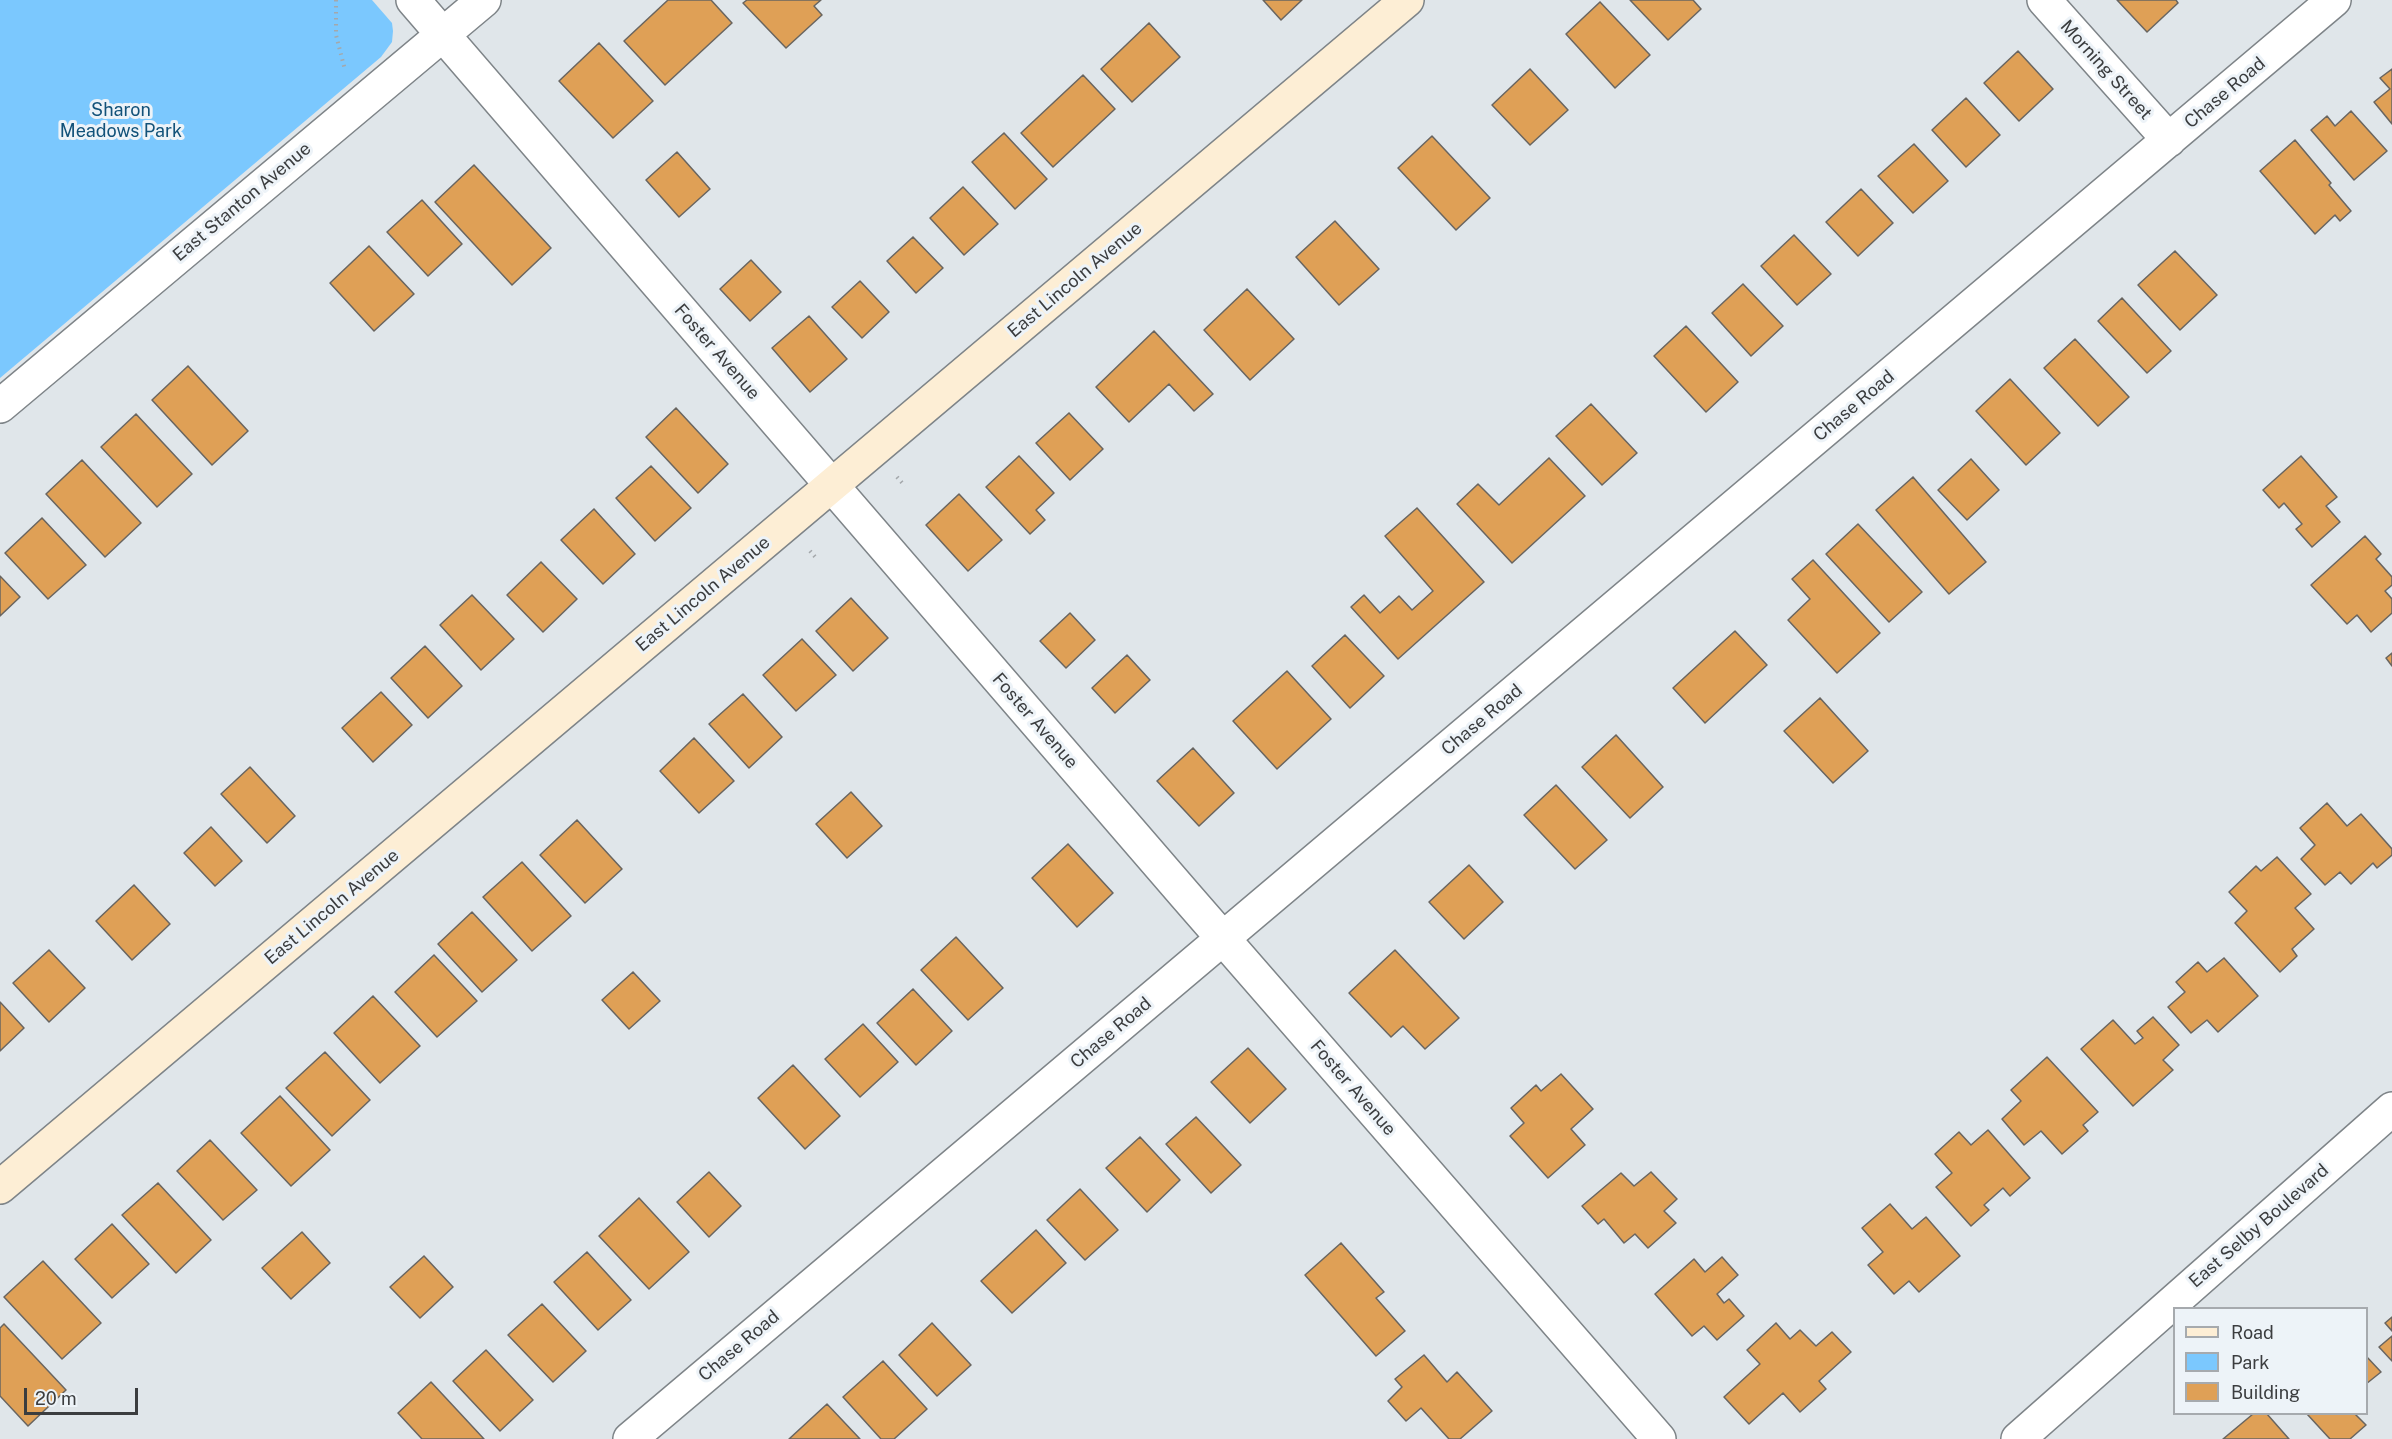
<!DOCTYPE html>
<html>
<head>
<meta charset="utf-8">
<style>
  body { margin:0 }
  #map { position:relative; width:2392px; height:1439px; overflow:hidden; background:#e0e6ea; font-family:"Public Sans",sans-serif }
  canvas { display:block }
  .legend { position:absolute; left:2173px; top:1307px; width:195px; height:108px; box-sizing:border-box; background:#edf3f8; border:2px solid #a6aaae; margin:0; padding:8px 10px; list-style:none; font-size:18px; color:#3b3d3f }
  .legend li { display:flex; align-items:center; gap:12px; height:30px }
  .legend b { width:30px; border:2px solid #a6aaae }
  .scale { position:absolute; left:24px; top:1388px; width:114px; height:27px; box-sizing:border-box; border:3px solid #3b3d3f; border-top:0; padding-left:8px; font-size:18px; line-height:21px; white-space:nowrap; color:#3b3d3f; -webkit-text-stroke:4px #edf3f8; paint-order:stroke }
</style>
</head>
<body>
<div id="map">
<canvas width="2392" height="1439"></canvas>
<ul class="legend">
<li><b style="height:8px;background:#fdeed5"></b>Road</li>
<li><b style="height:16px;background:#7bc8fe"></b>Park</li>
<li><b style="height:16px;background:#dfa056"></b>Building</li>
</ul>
<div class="scale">20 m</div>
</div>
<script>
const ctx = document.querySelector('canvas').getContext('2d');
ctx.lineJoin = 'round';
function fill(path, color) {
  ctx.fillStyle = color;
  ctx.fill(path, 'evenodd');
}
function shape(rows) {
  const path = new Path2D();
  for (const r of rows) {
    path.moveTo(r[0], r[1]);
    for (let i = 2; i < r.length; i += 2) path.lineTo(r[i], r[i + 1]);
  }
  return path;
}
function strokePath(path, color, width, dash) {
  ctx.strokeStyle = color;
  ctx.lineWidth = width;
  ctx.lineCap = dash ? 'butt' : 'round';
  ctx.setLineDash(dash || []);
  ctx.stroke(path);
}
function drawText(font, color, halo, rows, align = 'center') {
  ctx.font = font + ' "Public Sans",sans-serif';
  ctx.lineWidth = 6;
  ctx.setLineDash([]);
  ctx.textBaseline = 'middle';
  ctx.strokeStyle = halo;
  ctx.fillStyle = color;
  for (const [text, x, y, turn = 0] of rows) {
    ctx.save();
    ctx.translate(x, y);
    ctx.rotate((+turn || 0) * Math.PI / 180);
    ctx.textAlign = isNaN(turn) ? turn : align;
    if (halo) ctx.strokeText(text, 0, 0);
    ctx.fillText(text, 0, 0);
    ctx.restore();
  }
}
const green = shape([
  [0,0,372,0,392,23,393,31,392,42,381,57,0,378]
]);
const building = shape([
  [668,0,711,0,732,23,665,85,624,41,668,0],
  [747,0,821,0,814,6,822,15,786,48,743,3,747,0],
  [1263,0,1302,0,1281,20,1263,0],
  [1630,0,1693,0,1701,9,1668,40,1630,0],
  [2117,0,2176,0,2178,3,2147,32,2117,0],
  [1600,2,1650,55,1615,88,1566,34,1600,2],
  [1149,23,1180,57,1132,102,1101,69,1149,23],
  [599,43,653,101,613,138,559,81,599,43],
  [2018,51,2053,89,2019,121,1984,83,2018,51],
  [1530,69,1568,110,1530,145,1492,105,1530,69],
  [2392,69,2392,124,2374,102,2390,89,2380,78,2392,69],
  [1083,75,1115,109,1053,167,1021,133,1083,75],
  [1966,98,2000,135,1966,167,1932,130,1966,98],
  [2351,111,2387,151,2354,180,2311,130,2327,116,2335,126,2351,111],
  [1004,133,1047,179,1015,209,972,162,1004,133],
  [1432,136,1490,198,1456,230,1398,168,1432,136],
  [2295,140,2331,183,2329,185,2351,211,2340,221,2335,215,2315,234,2260,171,2295,140],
  [1914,144,1948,181,1913,213,1878,176,1914,144],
  [677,152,710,189,679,217,646,180,677,152],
  [474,165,551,248,512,285,435,202,474,165],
  [963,187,998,224,964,255,930,218,963,187],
  [1861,189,1893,223,1858,256,1826,222,1861,189],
  [422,200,462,244,428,276,387,232,422,200],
  [1335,221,1379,269,1339,305,1296,257,1335,221],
  [1794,235,1831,274,1797,305,1761,266,1794,235],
  [913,237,943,268,916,293,887,261,913,237],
  [369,246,414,294,374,331,330,283,369,246],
  [2175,251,2217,295,2180,330,2138,285,2175,251],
  [751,260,781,292,750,321,720,289,751,260],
  [860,281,889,312,862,338,832,307,860,281],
  [1743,284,1783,326,1751,356,1712,313,1743,284],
  [1247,289,1294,339,1250,380,1204,330,1247,289],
  [2122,298,2171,351,2147,373,2098,321,2122,298],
  [809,316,847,359,810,392,772,348,809,316],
  [1686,326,1738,382,1706,412,1654,356,1686,326],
  [1154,331,1213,394,1194,411,1169,384,1129,422,1096,387,1154,331],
  [2075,339,2129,397,2098,426,2044,368,2075,339],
  [188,366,248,431,212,465,152,400,188,366],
  [2010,379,2060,433,2026,465,1976,411,2010,379],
  [1591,404,1637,453,1602,485,1556,436,1591,404],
  [676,408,728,464,698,493,646,437,676,408],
  [1069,413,1103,449,1070,480,1036,443,1069,413],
  [136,414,192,474,157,507,101,447,136,414],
  [1019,456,1054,493,1036,510,1045,520,1030,534,986,487,1019,456],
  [2301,456,2337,497,2326,506,2340,522,2312,547,2296,529,2302,524,2295,516,2284,503,2279,508,2263,490,2301,456],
  [1549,458,1585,496,1512,563,1457,504,1478,484,1499,505,1549,458],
  [1971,459,1999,490,1967,520,1938,490,1971,459],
  [82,460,141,523,105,557,46,494,82,460],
  [651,466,691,508,655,541,616,498,651,466],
  [1913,477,1986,562,1949,594,1876,510,1913,477],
  [959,494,1002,540,968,571,926,525,959,494],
  [1417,508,1484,582,1398,659,1351,607,1364,595,1380,613,1399,596,1412,610,1433,591,1385,536,1417,508],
  [594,509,635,554,603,584,561,540,594,509],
  [42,518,86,565,48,599,5,553,42,518],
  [1858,524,1922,592,1889,622,1826,554,1858,524],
  [2365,536,2381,554,2376,559,2392,577,2392,585,2385,591,2392,599,2392,613,2371,632,2357,615,2347,624,2311,585,2365,536],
  [1813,560,1880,633,1837,673,1788,620,1810,599,1792,579,1813,560],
  [541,562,577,599,543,632,507,595,541,562],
  [0,576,20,597,0,616,0,576],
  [472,595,514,639,481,670,440,625,472,595],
  [851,598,888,638,853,671,816,631,851,598],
  [1070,613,1095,640,1066,668,1040,641,1070,613],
  [1735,631,1767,665,1705,723,1673,688,1735,631],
  [1345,635,1384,676,1350,708,1312,666,1345,635],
  [802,639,836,675,796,711,763,675,802,639],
  [425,646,462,686,428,718,391,678,425,646],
  [2392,653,2392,666,2386,658,2392,653],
  [1127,655,1150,680,1115,713,1092,688,1127,655],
  [1287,671,1331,719,1277,769,1233,721,1287,671],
  [381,692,412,725,373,762,342,728,381,692],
  [743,694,782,737,749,768,709,724,743,694],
  [1820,698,1868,751,1833,783,1784,731,1820,698],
  [1616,735,1663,787,1630,818,1582,767,1616,735],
  [694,738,734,781,699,813,660,771,694,738],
  [1193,748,1234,793,1199,826,1157,781,1193,748],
  [250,767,295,816,267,843,221,794,250,767],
  [1556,785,1607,840,1575,869,1524,815,1556,785],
  [851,792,882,826,847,858,816,824,851,792],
  [2327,803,2347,826,2361,814,2392,849,2392,855,2377,868,2373,863,2351,884,2340,872,2325,885,2301,859,2315,845,2300,828,2327,803],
  [577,820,622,869,585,903,540,855,577,820],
  [211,827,242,861,215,886,184,853,211,827],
  [1068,844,1113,893,1077,927,1032,878,1068,844],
  [2277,857,2311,894,2295,908,2314,929,2292,949,2297,956,2280,972,2235,923,2247,911,2229,892,2256,866,2261,871,2277,857],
  [522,862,571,916,532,951,483,897,522,862],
  [1469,865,1503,902,1464,939,1429,902,1469,865],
  [134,885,170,924,132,960,96,921,134,885],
  [472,912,517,960,482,992,438,944,472,912],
  [956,937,1003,988,968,1020,921,970,956,937],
  [49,950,85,988,49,1022,13,983,49,950],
  [1395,950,1459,1018,1425,1049,1403,1026,1391,1037,1349,993,1395,950],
  [434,955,477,1001,437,1037,395,992,434,955],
  [2224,958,2258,996,2218,1032,2207,1020,2191,1033,2168,1007,2185,992,2176,982,2198,962,2207,972,2224,958],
  [633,972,660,1001,629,1029,602,1000,633,972],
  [913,989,952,1031,916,1065,877,1023,913,989],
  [373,996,420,1046,380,1083,334,1033,373,996],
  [0,1002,24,1028,0,1051,0,1002],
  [2153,1017,2179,1045,2163,1060,2173,1070,2133,1106,2081,1049,2113,1020,2135,1044,2143,1038,2137,1031,2153,1017],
  [863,1024,898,1062,860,1097,825,1059,863,1024],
  [1248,1048,1286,1089,1250,1123,1211,1082,1248,1048],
  [325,1052,370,1100,332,1136,286,1088,325,1052],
  [2047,1057,2098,1112,2083,1125,2088,1131,2062,1154,2041,1131,2024,1145,2002,1119,2021,1101,2011,1090,2047,1057],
  [793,1065,840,1116,805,1149,758,1098,793,1065],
  [1561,1074,1593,1109,1571,1129,1585,1145,1548,1178,1510,1136,1524,1123,1511,1108,1536,1085,1541,1091,1561,1074],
  [280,1096,330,1150,291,1186,241,1133,280,1096],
  [1196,1117,1241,1165,1211,1193,1166,1144,1196,1117],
  [1988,1130,2030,1178,2010,1196,2003,1188,1984,1205,1989,1210,1971,1226,1936,1187,1952,1173,1935,1154,1959,1132,1971,1145,1988,1130],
  [1140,1137,1180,1180,1147,1212,1106,1168,1140,1137],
  [210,1140,257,1190,223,1220,177,1171,210,1140],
  [709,1172,741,1206,709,1237,677,1202,709,1172],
  [1651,1172,1677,1199,1664,1211,1676,1223,1648,1248,1635,1234,1624,1243,1604,1219,1598,1224,1582,1206,1621,1173,1634,1186,1651,1172],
  [158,1183,211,1240,176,1273,122,1215,158,1183],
  [1080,1189,1118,1230,1085,1260,1047,1220,1080,1189],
  [639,1198,689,1252,649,1289,599,1236,639,1198],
  [1890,1204,1912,1229,1926,1217,1960,1256,1919,1292,1909,1281,1894,1294,1868,1265,1883,1252,1862,1228,1890,1204],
  [112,1224,149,1264,112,1298,75,1259,112,1224],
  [1036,1230,1066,1263,1012,1313,981,1281,1036,1230],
  [302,1232,330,1263,291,1299,262,1268,302,1232],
  [1341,1243,1384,1292,1376,1298,1405,1331,1376,1356,1305,1275,1341,1243],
  [587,1252,631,1300,598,1330,554,1282,587,1252],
  [424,1256,453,1287,420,1318,390,1287,424,1256],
  [1722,1257,1738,1275,1717,1294,1724,1303,1729,1299,1744,1316,1717,1340,1704,1326,1692,1336,1655,1294,1694,1259,1705,1272,1722,1257],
  [43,1261,101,1323,62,1359,4,1297,43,1261],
  [542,1304,586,1351,553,1382,508,1335,542,1304],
  [2392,1317,2392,1331,2385,1323,2392,1317],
  [932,1323,971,1365,937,1396,899,1355,932,1323],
  [1776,1323,1790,1339,1800,1330,1816,1346,1832,1332,1851,1352,1819,1381,1826,1389,1800,1412,1783,1393,1749,1424,1724,1397,1760,1364,1747,1350,1776,1323],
  [4,1324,66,1390,28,1426,0,1396,0,1328,4,1324],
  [2392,1336,2392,1361,2379,1347,2392,1336],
  [486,1350,533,1400,500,1431,453,1381,486,1350],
  [1424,1355,1447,1382,1457,1372,1492,1411,1460,1439,1449,1439,1421,1408,1406,1421,1388,1401,1402,1387,1395,1379,1424,1355],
  [2366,1356,2381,1372,2366,1384,2366,1356],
  [883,1361,927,1409,894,1439,881,1439,843,1397,883,1361],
  [431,1382,484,1439,422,1439,398,1413,431,1382],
  [827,1404,860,1439,789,1439,827,1404],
  [2253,1414,2267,1414,2289,1439,2223,1439,2253,1414],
  [2307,1414,2355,1414,2366,1425,2350,1439,2330,1439,2307,1414]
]);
const path = shape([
  [336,0,336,35,345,70],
  [897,477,905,486],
  [810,551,817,559]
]);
const minor = shape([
  [413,0,1186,896,1659,1439],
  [2044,0,2169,140],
  [0,406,484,0],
  [630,1439,2334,0],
  [2018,1439,2392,1109]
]);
const secondary = shape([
  [0,1187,1407,0]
]);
const streetNames = [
  ["Morning Street",2106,70,48],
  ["Chase Road",2225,93,-40],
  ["East Stanton Avenue",242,202,-40],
  ["East Lincoln Avenue",1075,280,-40],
  ["Foster Avenue",717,352,49],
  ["Chase Road",1854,406,-40],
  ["East Lincoln Avenue",703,594,-40],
  ["Chase Road",1482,720,-40],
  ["Foster Avenue",1035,721,49],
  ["East Lincoln Avenue",332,907,-40],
  ["Chase Road",1111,1033,-40],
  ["Foster Avenue",1353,1088,49],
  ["East Selby Boulevard",2259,1226,-41],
  ["Chase Road",739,1346,-40]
];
const parkNames = [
  ["Sharon",121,110],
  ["Meadows Park",121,131]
];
fill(green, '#7bc8fe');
fill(building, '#dfa056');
strokePath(building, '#696560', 1.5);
strokePath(minor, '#7e8488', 36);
strokePath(secondary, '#7e8488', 36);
strokePath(path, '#a4a8ab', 4, [1.5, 4.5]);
strokePath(minor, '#fff', 33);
strokePath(secondary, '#fdeed5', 33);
drawText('18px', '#3b3d3f', '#edf3f8', streetNames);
drawText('18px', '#125279', '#edf3f8', parkNames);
</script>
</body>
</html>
